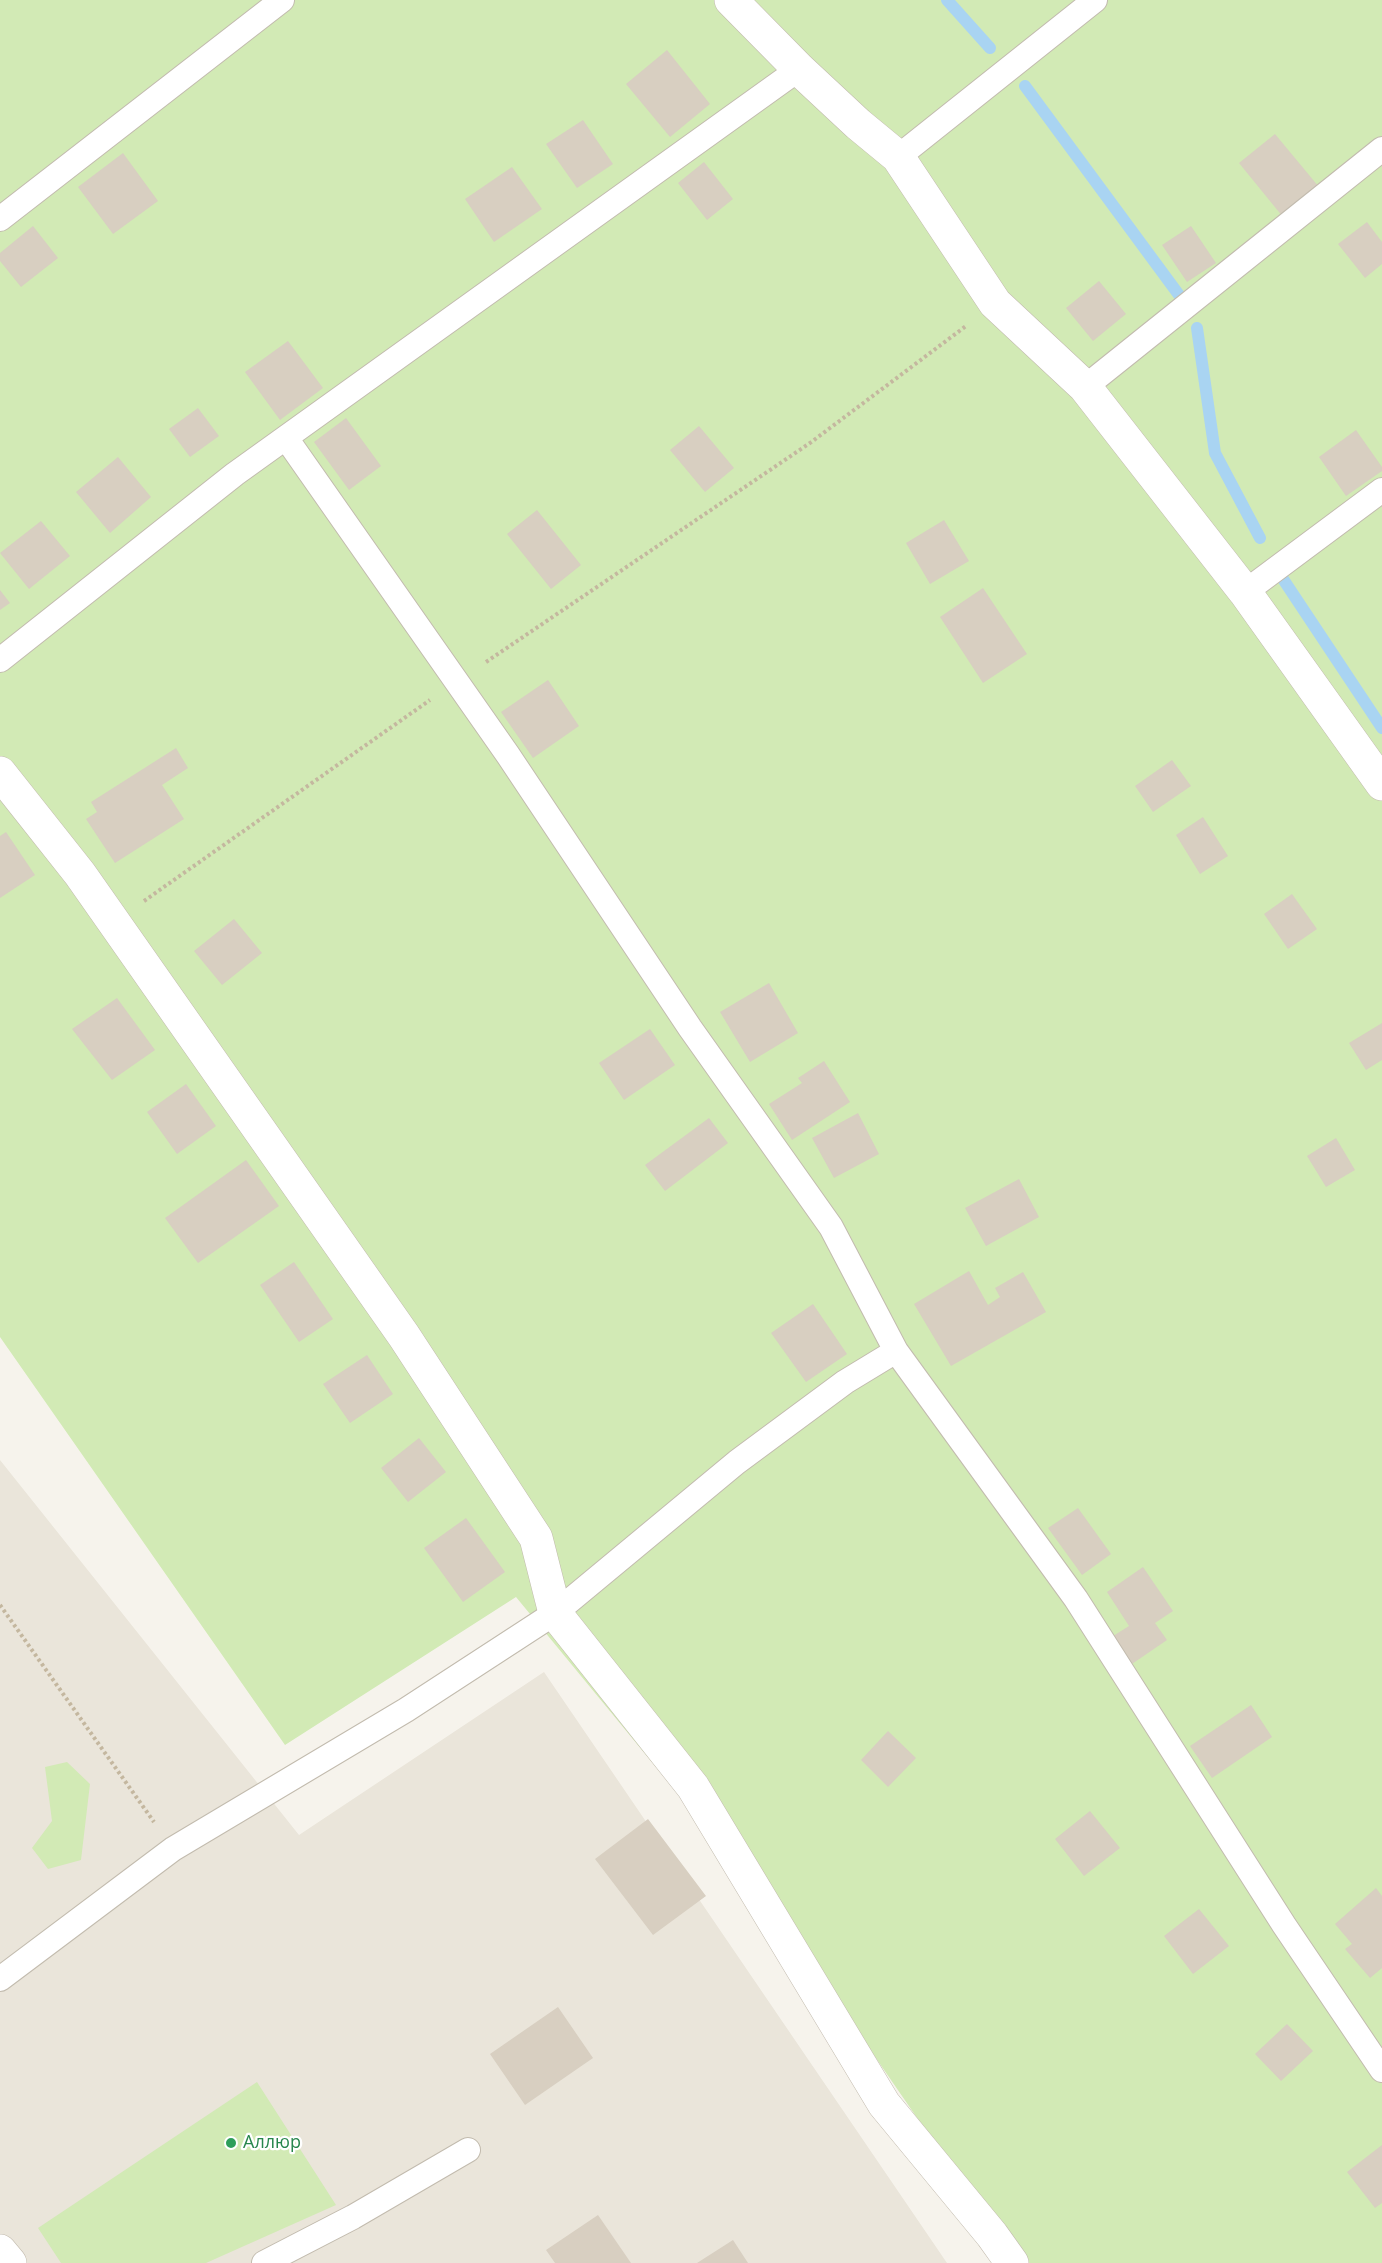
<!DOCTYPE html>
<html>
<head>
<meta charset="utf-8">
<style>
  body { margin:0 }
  canvas { display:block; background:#f6f3ec }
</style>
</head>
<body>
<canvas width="1382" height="2263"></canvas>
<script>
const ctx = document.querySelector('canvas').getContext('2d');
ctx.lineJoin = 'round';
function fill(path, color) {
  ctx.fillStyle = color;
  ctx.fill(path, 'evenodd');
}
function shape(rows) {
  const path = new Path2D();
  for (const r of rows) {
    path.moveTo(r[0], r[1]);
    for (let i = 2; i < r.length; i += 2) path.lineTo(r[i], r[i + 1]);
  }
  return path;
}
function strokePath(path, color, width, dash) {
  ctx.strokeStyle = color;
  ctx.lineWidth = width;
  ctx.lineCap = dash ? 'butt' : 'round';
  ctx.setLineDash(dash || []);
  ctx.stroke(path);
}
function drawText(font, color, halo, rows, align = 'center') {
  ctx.font = font + ' "Open Sans",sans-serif';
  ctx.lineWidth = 4.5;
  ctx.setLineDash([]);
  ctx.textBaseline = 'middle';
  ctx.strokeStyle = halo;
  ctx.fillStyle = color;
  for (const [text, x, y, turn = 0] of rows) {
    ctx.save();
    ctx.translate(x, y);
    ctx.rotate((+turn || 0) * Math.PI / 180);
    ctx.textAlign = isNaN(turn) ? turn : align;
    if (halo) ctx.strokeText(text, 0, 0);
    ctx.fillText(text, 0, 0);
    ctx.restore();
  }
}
const residential = shape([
  [0,1460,299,1835,544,1672,947,2263,0,2263]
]);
const green = shape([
  [0,0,1382,0,1382,2263,1017,2263,776,1913,516,1597,285,1745,0,1337],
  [67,1762,90,1784,81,1860,48,1869,32,1848,52,1821,45,1767],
  [257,2082,336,2205,206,2263,61,2263,38,2228]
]);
const stream = shape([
  [947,0,990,48],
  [1025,86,1179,295],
  [1197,328,1215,453,1260,538],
  [1283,579,1382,728]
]);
const building = shape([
  [667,50,710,104,670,137,626,84],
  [583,120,613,164,577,188,546,144],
  [1275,134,1319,187,1283,217,1239,163],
  [123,153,158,201,113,234,78,187],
  [704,162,733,199,707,220,678,183],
  [512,167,542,209,494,242,465,199],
  [1367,222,1382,242,1382,264,1365,278,1338,244],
  [33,226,58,258,21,287,0,261,0,253],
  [1191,226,1216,263,1187,282,1162,245],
  [1099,281,1126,314,1093,341,1066,308],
  [288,341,323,388,280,420,245,372],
  [198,408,219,436,190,457,169,429],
  [346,418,381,466,349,490,314,442],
  [699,426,734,468,705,492,670,450],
  [1356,430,1382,467,1382,471,1346,496,1319,457],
  [118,457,151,497,110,533,76,492],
  [537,510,581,565,551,589,507,534],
  [944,520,969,561,930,584,906,543],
  [41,521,70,556,29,589,0,553],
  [983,588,1027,654,983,683,940,617],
  [0,590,10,603,0,610],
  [548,680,579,726,533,758,501,712],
  [176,748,188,768,162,785,184,819,115,863,86,819,97,812,91,802],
  [1172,760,1191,786,1153,812,1135,786],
  [1203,817,1228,856,1200,874,1176,835],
  [6,832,35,875,0,898,0,836],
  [1292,894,1317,929,1288,949,1264,914],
  [234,919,262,953,222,985,194,951],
  [769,983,798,1033,750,1062,720,1012],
  [117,998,155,1050,112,1080,72,1029],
  [1382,1023,1382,1060,1366,1070,1349,1043],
  [650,1029,675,1065,624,1100,599,1063],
  [824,1061,850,1102,792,1140,769,1104,802,1083,798,1078],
  [186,1084,216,1126,177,1154,147,1112],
  [858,1113,879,1154,834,1178,812,1138],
  [709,1118,728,1143,665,1191,645,1165],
  [1336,1138,1355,1170,1326,1187,1307,1156],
  [246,1160,279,1206,198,1263,165,1218],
  [1019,1179,1039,1217,986,1246,965,1208],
  [294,1262,333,1319,299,1342,260,1285],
  [969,1271,988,1305,1000,1297,995,1288,1023,1272,1046,1312,951,1366,914,1304],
  [813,1304,847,1354,806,1382,771,1333],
  [367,1355,393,1394,350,1423,323,1384],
  [419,1438,446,1472,408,1502,381,1468],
  [1078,1508,1111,1554,1082,1575,1048,1528],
  [466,1518,505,1572,463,1602,424,1548],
  [1143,1567,1173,1611,1155,1623,1167,1640,1129,1666,1110,1638,1129,1626,1107,1592],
  [1251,1705,1272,1737,1212,1778,1190,1746],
  [888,1731,916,1758,888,1787,861,1760],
  [1090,1811,1120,1848,1084,1876,1055,1839],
  [648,1819,706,1896,653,1935,595,1859],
  [1376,1888,1382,1896,1382,1968,1370,1978,1345,1949,1352,1944,1335,1924],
  [1199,1909,1229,1946,1193,1974,1164,1936],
  [558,2007,593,2058,525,2105,490,2054],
  [1287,2024,1313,2051,1281,2081,1255,2054],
  [1382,2145,1382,2203,1375,2208,1347,2172],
  [598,2215,631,2263,555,2263,546,2250],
  [733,2240,748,2263,697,2263]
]);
const path = shape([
  [486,662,810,443,966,326],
  [144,901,430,700],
  [0,1605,154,1822]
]);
const lane = shape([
  [898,157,1095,0],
  [0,219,282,0],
  [1085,387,1382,149],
  [286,438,508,755,690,1028,831,1227,896,1351,1076,1599,1284,1925,1382,2070],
  [1245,592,1382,490],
  [0,660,235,474,799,69],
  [0,1979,173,1849,406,1710,555,1613,737,1462,845,1382,896,1351],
  [264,2263,353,2217,468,2150]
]);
const street = shape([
  [731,0,799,69,858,124,898,157,995,303,1085,387,1245,592,1382,784],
  [0,773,80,874,404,1336,536,1538,555,1613,693,1787,884,2104,992,2235,1012,2263],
  [0,2251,10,2263]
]);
const markers = [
  [231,2143,6,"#2e9e5b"]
];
const leisureNames = [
  ["Аллюр",243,2143]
];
fill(residential, '#eae5da');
fill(green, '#d2eab5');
strokePath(stream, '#a9d4f2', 12);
fill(building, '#d8cfc1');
strokePath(lane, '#c2bbae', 26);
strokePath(street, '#c2bbae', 34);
strokePath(path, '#c4b79f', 4, [3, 3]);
strokePath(lane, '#fff', 24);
strokePath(street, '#fff', 33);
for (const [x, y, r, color] of markers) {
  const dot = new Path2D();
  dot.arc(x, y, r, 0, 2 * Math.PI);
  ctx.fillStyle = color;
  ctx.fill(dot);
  strokePath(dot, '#fff', 2);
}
drawText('18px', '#27864d', '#fff', leisureNames, 'left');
</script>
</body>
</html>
